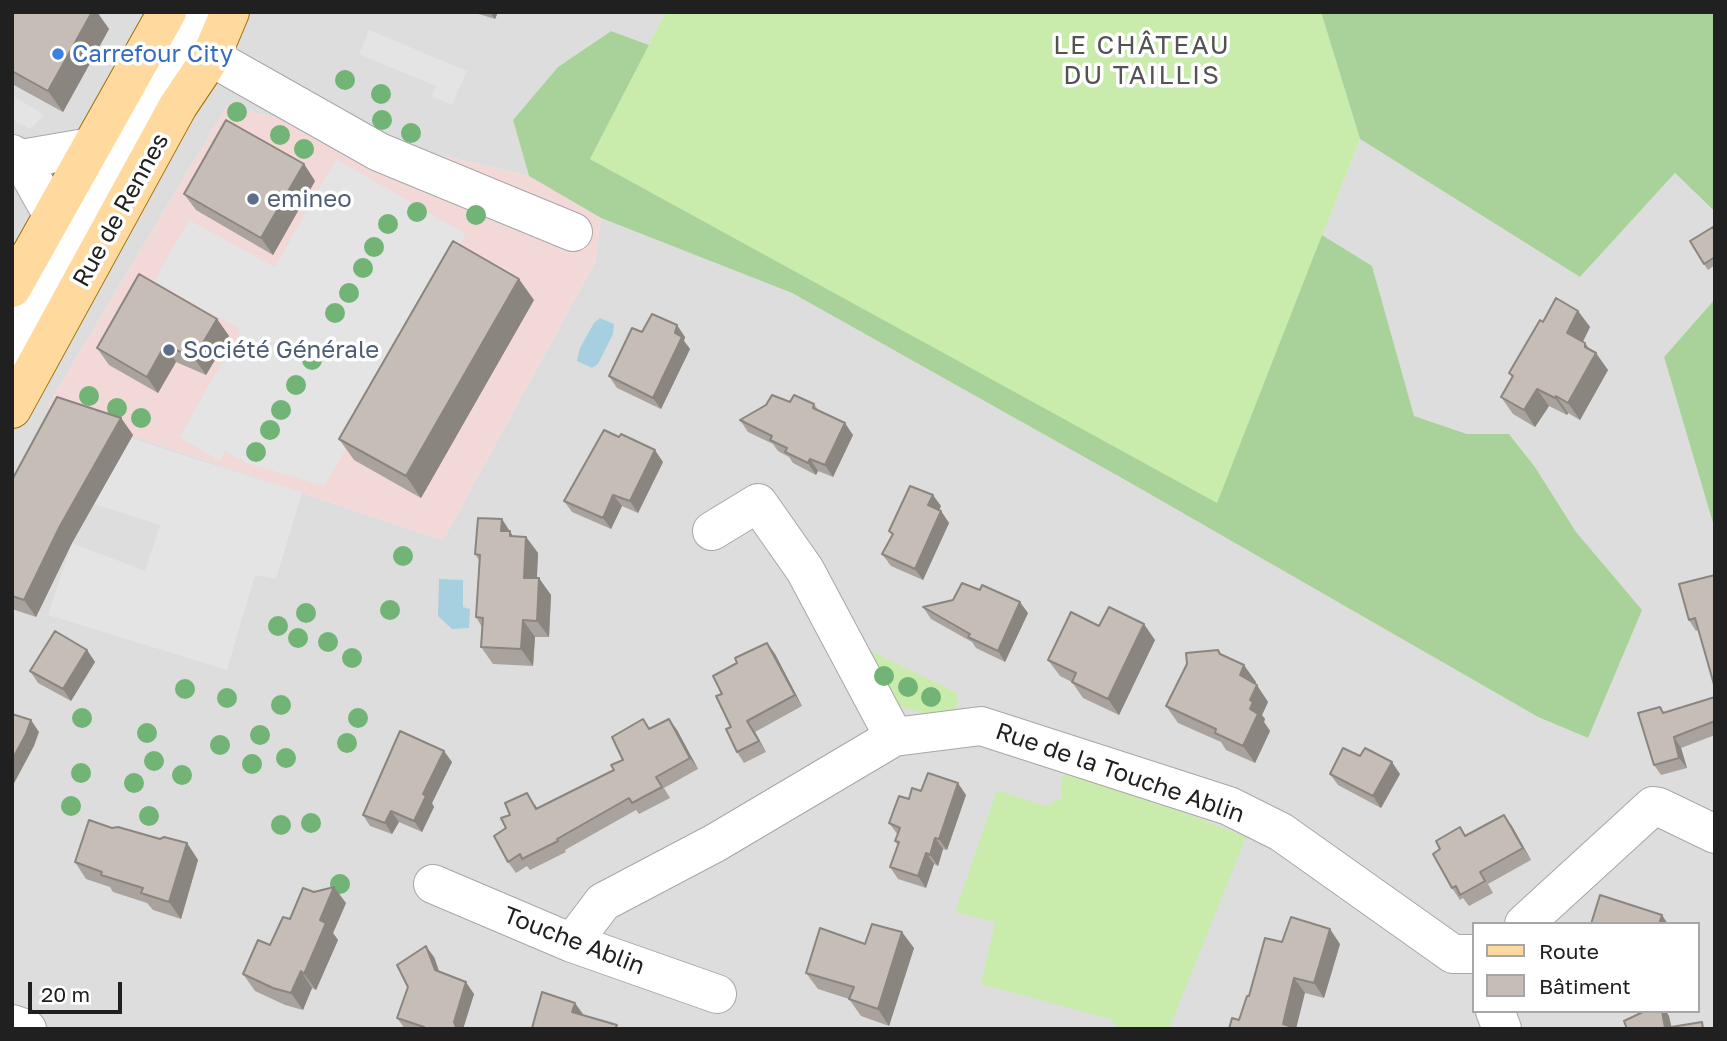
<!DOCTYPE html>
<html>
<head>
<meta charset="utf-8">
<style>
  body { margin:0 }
  #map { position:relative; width:1727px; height:1041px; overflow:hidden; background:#f1eee7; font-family:"Golos Text",sans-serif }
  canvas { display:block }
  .frame { position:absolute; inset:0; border:14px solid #202020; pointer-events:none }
  .legend { position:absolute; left:1472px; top:922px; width:228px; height:91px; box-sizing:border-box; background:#fff; border:2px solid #a6a6a6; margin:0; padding:9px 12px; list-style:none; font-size:21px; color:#202020 }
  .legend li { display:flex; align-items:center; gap:14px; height:35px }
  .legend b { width:35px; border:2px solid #a6a6a6 }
  .scale { position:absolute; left:28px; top:982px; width:94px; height:32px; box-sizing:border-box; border:4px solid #202020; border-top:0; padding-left:9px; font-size:21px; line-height:24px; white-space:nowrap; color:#202020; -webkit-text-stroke:5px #fff; paint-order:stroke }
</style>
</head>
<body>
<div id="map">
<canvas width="1727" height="1041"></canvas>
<div class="frame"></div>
<ul class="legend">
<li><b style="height:9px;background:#ffd99e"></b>Route</li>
<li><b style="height:19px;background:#c6beb6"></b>Bâtiment</li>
</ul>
<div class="scale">20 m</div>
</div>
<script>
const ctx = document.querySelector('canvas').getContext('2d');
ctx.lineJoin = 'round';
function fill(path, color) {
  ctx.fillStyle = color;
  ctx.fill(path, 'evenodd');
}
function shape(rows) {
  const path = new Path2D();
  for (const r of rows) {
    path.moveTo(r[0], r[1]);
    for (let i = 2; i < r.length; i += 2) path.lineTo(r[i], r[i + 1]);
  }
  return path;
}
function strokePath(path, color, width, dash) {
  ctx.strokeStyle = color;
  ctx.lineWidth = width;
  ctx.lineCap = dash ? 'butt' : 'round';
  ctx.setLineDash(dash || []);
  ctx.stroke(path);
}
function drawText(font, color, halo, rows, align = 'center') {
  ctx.font = font + ' "Golos Text",sans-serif';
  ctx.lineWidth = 7;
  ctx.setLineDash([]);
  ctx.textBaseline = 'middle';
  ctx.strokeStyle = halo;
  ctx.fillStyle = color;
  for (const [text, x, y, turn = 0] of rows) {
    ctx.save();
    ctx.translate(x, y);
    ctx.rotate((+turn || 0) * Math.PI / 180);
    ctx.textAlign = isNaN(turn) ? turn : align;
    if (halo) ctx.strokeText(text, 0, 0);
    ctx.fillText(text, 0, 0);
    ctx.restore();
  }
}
const residential = shape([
  [12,12,666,12,649,45,611,31,558,67,513,120,529,176,227,106,47,407,443,540,595,262,601,218,792,293,1127,481,1538,717,1588,738,1576,532,1535,467,1509,434,1467,434,1413,416,1372,267,1322,235,1360,139,1580,277,1675,173,1715,213,1715,299,1664,357,1715,530,1715,1029,12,1029],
  [1473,924,1697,924,1697,1011,1473,1011]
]);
const commercial = shape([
  [227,106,529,176,601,218,595,262,443,540,47,407]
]);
const grass = shape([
  [666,12,1321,12,1360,139,1217,504,590,159],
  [864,651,871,651,957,693,957,705,950,716,928,715,896,705],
  [1067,774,1185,813,1246,837,1169,1029,1120,1029,1110,1019,981,984,995,922,955,912,997,790,1045,806,1062,798,1061,781,1063,776]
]);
const forest = shape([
  [1321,12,1715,12,1715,212,1675,173,1580,277,1360,139],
  [611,31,649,45,590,159,1217,503,1322,235,1372,266,1414,416,1467,434,1509,434,1535,467,1576,532,1642,610,1588,738,1538,717,1127,481,792,293,601,218,529,176,513,120,558,67],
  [1715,299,1715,530,1664,357]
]);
const parking = shape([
  [369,30,467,71,452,105,432,96,436,86,359,54],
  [12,95,44,115,30,129,12,119],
  [336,159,466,234,325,486,246,463,225,451,220,461,179,437,241,330,154,281,189,220,275,267],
  [131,438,302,493,276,579,255,575,227,670,48,615,72,543,145,571,160,525,94,504]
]);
const water = shape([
  [600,318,614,324,613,334,598,364,592,368,577,361,580,348,594,323],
  [439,579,463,580,463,607,470,609,469,628,452,629,438,616]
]);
const minor = shape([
  [211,57,379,152,573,232],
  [12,154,21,159,53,216],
  [21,159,91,147],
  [12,350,198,12],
  [712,531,758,503,805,570,894,737],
  [433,884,572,943,717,994],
  [1524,924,1653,806,1659,807,1715,834],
  [572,943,603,902,715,843,894,737,981,726,1229,806,1281,832,1453,954,1473,954],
  [1495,1011,1502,1029],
  [12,1024,27,1029]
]);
const major = shape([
  [12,288,167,12],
  [12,409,178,106,211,57,230,12]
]);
const trees = [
  [345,80],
  [381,94],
  [237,112],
  [382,120],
  [411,133],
  [280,135],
  [304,149],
  [417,212],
  [476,215],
  [388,224],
  [374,247],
  [363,268],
  [349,293],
  [335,313],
  [312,360],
  [296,385],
  [89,396],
  [117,408],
  [281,410],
  [141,418],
  [270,430],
  [256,452],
  [403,556],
  [390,610],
  [306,613],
  [278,626],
  [298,638],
  [328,642],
  [352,658],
  [884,676],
  [908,687],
  [185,689],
  [931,697],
  [227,698],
  [281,705],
  [82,718],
  [358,718],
  [147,733],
  [260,735],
  [347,743],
  [220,745],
  [286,758],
  [154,761],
  [252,764],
  [81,773],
  [182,775],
  [134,783],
  [71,806],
  [149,816],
  [311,823],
  [281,825],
  [340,884]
];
const wall = shape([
  [12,12,97,12,109,29,63,112,12,84],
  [472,12,498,12,495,19],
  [304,164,315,181,273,255,196,210,184,194],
  [1715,230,1715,265,1708,270,1704,264],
  [534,300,421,498,354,460,339,439],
  [1578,311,1590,327,1583,342,1608,370,1580,420,1568,413,1567,415,1549,406,1535,427,1513,414,1501,397,1512,377,1509,373,1543,322],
  [217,319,229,336,206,375,176,362,158,393,109,365,97,348],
  [642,332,685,337,684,341,690,349,661,409,617,388,609,376],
  [790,402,814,404,819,411,853,435,833,477,818,471,816,475,793,463,789,457,778,451,773,444,748,432,740,420],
  [121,418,133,435,72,543,36,617,12,609,12,480],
  [663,462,638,513,622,506,611,529,572,512,564,501],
  [941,506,939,510,941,511,949,523,923,580,891,566,882,554,892,535,889,531],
  [513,536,526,537,538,553,537,578,551,595,549,637,535,637,533,666,493,664,481,647,482,627,476,617,479,560,475,554],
  [1715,575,1698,630,1696,631,1689,620],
  [923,607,1028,613,1005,662,976,648,972,642,931,619],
  [1099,626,1155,640,1119,715,1083,698,1072,682,1060,676,1048,660],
  [767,643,775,654,802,706,755,732,766,752,744,763,737,752,731,727,722,694,737,663],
  [87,650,95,662,71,701,38,683,30,671],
  [1218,650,1222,655,1256,682,1255,684,1268,702,1262,715,1265,719,1264,722,1270,731,1255,763,1226,750,1221,742,1178,723,1166,706],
  [1715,697,1715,735,1681,748,1687,768,1661,775,1654,765,1660,707,1664,713],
  [643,719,650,729,669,719,677,730,698,769,664,788,670,798,639,814,636,810,565,850,566,852,530,870,527,866,516,873,508,862,506,828,535,804,537,808,614,770,623,760],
  [452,762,432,803,434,807,422,832,399,822,392,834,370,826,363,815],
  [1330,774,1400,774,1381,808,1338,785],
  [921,791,966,795,947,850,943,849,938,866,934,864,926,888,898,879,890,867,898,845,895,841,898,835,889,823,909,799],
  [1504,815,1531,860,1488,884,1493,893,1469,906,1463,898,1460,900,1452,888,1466,836],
  [112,828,160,839,187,843,198,860,181,919,153,910,147,903,113,892,110,887,86,879,75,862],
  [346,903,333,933,338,940,316,990,312,988,303,1010,285,1005,255,991,243,974,270,945,290,919],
  [865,944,914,948,889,1026,861,1016,849,999,818,989,806,973],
  [1340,944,1324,998,1305,993,1239,1020,1249,996],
  [434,957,439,972,474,994,463,1029,405,1029,397,1018]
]);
const shadedWall = shape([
  [92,12,97,12,109,29,63,112,48,91],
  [490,12,498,12,495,19],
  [304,164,315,181,273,255,261,238],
  [519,279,534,300,421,498,406,476],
  [1578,311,1590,327,1579,349,1567,333],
  [217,319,229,336,206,375,194,358],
  [677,325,685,337,684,341,690,349,661,409,653,398],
  [1585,343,1594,356,1596,353,1608,370,1580,420,1568,403],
  [165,345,176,362,158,393,147,377],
  [1537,389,1549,406,1535,427,1524,410],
  [1556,396,1568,413,1567,415,1555,398],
  [121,418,133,435,72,543,36,617,24,600,60,526],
  [845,423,853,435,833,477,825,465],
  [655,450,663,462,638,513,630,501],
  [810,459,818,471,816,475,808,463],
  [613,495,622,506,611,529,603,518],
  [933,495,941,506,936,517,928,505],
  [941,511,949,523,923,580,915,569],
  [502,519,513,536,521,548,501,531],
  [526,537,538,553,536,594,524,578],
  [539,578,551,595,549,637,537,621],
  [1020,602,1028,613,1005,662,998,651],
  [523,620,535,637,533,666,521,649],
  [1144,624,1155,640,1119,715,1108,699],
  [767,643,775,654,802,706,795,695],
  [87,650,95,662,71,701,63,689],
  [1244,665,1256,682,1252,692,1240,675],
  [1257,685,1268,702,1262,715,1265,719,1264,722,1270,731,1255,763,1243,746,1250,700],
  [669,719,677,730,698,769,690,758],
  [31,720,39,732,34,746,12,787,12,760],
  [747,721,755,732,766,752,759,741],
  [1674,737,1681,748,1687,768,1679,758],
  [444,751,452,762,432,803,434,807,422,832,414,821,423,794],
  [1392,762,1400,774,1381,808,1373,796],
  [958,783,966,795,947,850,939,839],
  [391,811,399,822,392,834,385,823],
  [1504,815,1512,826,1531,860,1523,848],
  [935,838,943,849,938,866,930,855],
  [187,843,198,860,181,919,169,902],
  [926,853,934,864,926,888,918,876],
  [334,887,346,903,333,933,338,940,316,990,304,974,320,920],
  [1662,915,1668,924,1659,924],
  [1330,929,1340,944,1324,998,1314,983],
  [902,932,914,948,889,1026,878,1009],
  [426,946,434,957,443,982,435,970],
  [301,971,312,988,303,1010,291,993],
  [1294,978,1305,993,1296,1029,1283,1024],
  [466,982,474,994,463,1029,457,1029,454,1022],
  [575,1003,583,1014,580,1024,572,1012],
  [1662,1011,1666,1011,1669,1016,1672,1029,1665,1029]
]);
const building = shape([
  [12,12,92,12,48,91,12,71,12,12],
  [226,120,304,164,261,238,184,194,226,120],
  [1713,227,1715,230,1715,257,1704,264,1690,241,1713,227],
  [453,241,519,279,406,476,339,439,453,241],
  [139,274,217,319,194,358,165,345,147,377,97,348,139,274],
  [1556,298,1578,311,1567,333,1585,343,1585,347,1596,353,1568,403,1556,396,1555,398,1537,389,1524,410,1501,397,1513,376,1509,373,1540,320,1543,322,1556,298],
  [652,314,677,325,675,333,682,337,653,398,609,376,632,328,642,332,652,314],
  [772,395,790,402,794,395,814,404,813,408,845,423,825,465,810,459,808,463,785,452,787,448,770,440,772,436,740,420,766,405,772,395],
  [57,397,121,418,60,526,24,600,12,596,12,480,57,397],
  [604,430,619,437,621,434,655,450,630,501,613,495,603,518,564,501,604,430],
  [910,486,933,495,928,505,941,511,915,569,882,554,893,534,889,531,910,486],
  [478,518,502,519,501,531,510,531,510,536,526,537,524,578,539,578,537,621,523,620,521,649,481,647,483,618,476,617,480,555,475,554,478,518],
  [1715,575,1715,688,1695,618,1689,620,1679,584,1715,575],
  [962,583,980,590,982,585,1020,602,998,651,968,637,970,634,923,607,953,600,962,583],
  [1109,607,1144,624,1108,699,1072,682,1076,673,1048,660,1071,612,1099,626,1109,607],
  [55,631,87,650,63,689,30,671,55,631],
  [767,643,795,695,747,721,759,741,737,752,726,729,731,727,716,696,722,694,713,676,737,663,735,658,767,643],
  [1218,650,1220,654,1244,665,1240,675,1257,685,1250,700,1253,702,1250,709,1258,714,1243,746,1215,733,1216,729,1166,706,1187,664,1186,653,1218,650],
  [1715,697,1715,721,1674,737,1679,758,1654,765,1638,713,1660,707,1663,713,1715,697],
  [12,714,31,720,26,734,12,760,12,714],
  [643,719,649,729,669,719,690,758,656,777,662,787,632,803,629,798,557,839,558,841,522,859,520,854,508,862,494,836,506,828,501,818,510,815,505,803,527,793,536,809,614,770,611,765,623,760,612,737,643,719],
  [400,731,444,751,423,794,426,796,414,821,391,811,385,823,363,815,400,731],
  [1343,748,1360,756,1365,748,1392,762,1373,796,1330,774,1343,748],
  [928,773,958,783,939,839,935,838,930,855,926,853,918,876,890,867,899,842,895,841,900,828,889,823,899,796,909,799,912,788,921,791,928,773],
  [1504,815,1523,848,1480,872,1485,881,1460,895,1456,886,1452,888,1433,854,1440,849,1436,841,1460,827,1465,836,1504,815],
  [89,820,112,828,118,827,160,839,164,837,187,843,169,902,141,893,143,888,101,875,102,872,75,862,89,820],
  [334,887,320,920,326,923,304,974,301,971,291,993,273,988,243,974,258,940,270,945,283,917,290,919,303,888,314,892,334,887],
  [1600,895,1662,915,1659,924,1591,924,1600,895],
  [1291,917,1330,929,1314,983,1294,978,1283,1024,1298,1029,1229,1029,1232,1018,1239,1020,1247,996,1249,996,1265,938,1282,942,1291,917],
  [872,924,902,932,878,1009,849,999,854,987,806,973,820,928,865,944,872,924],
  [426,946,435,970,466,982,454,1022,457,1029,425,1029,424,1027,397,1018,408,987,397,965,426,946],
  [542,992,575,1003,572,1012,617,1025,615,1029,536,1029,532,1028,542,992],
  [1645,1011,1662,1011,1665,1028,1702,1022,1703,1029,1627,1029,1624,1021,1645,1011]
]);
const markers = [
  [58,54,7,"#3f7fe0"],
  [253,199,7,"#5c6f8a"],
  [169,350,7,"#5c6f8a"]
];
const shopNames = [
  ["Carrefour City",72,54]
];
const serviceNames = [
  ["emineo",267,199],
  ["Société Générale",183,350]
];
const streetNames = [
  ["Rue de Rennes",121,210,-61],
  ["Rue de la Touche Ablin",1120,773,19],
  ["Touche Ablin",574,941,21]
];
const neighbourhoodNames = [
  ["LE CHÂTEAU",1142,46],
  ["DU TAILLIS",1142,76]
];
fill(residential, '#dedddd');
fill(commercial, '#f2d8d6');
fill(grass, '#c9ecac');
fill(forest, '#a8d29a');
fill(parking, '#e4e4e4');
fill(water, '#a6d0e0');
strokePath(minor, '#a7a7a7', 40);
strokePath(major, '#9d6f00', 40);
strokePath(minor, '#fff', 38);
strokePath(major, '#ffd99e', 38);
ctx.fillStyle = '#71b475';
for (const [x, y] of trees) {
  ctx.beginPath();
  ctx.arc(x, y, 10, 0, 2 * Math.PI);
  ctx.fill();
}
fill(wall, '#aaa39d');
fill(shadedWall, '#8b857f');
fill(building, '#c6beb6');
strokePath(building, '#8b857f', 2);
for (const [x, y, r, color] of markers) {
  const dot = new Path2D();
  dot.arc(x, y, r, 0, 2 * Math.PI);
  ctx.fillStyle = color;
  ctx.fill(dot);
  strokePath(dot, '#fff', 2.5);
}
drawText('24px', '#366cbe', '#fff', shopNames, 'left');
drawText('24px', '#4e5e75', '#fff', serviceNames, 'left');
drawText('24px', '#202020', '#fff', streetNames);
ctx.letterSpacing = '2px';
drawText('26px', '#535353', '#fff', neighbourhoodNames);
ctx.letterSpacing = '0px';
</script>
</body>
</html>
